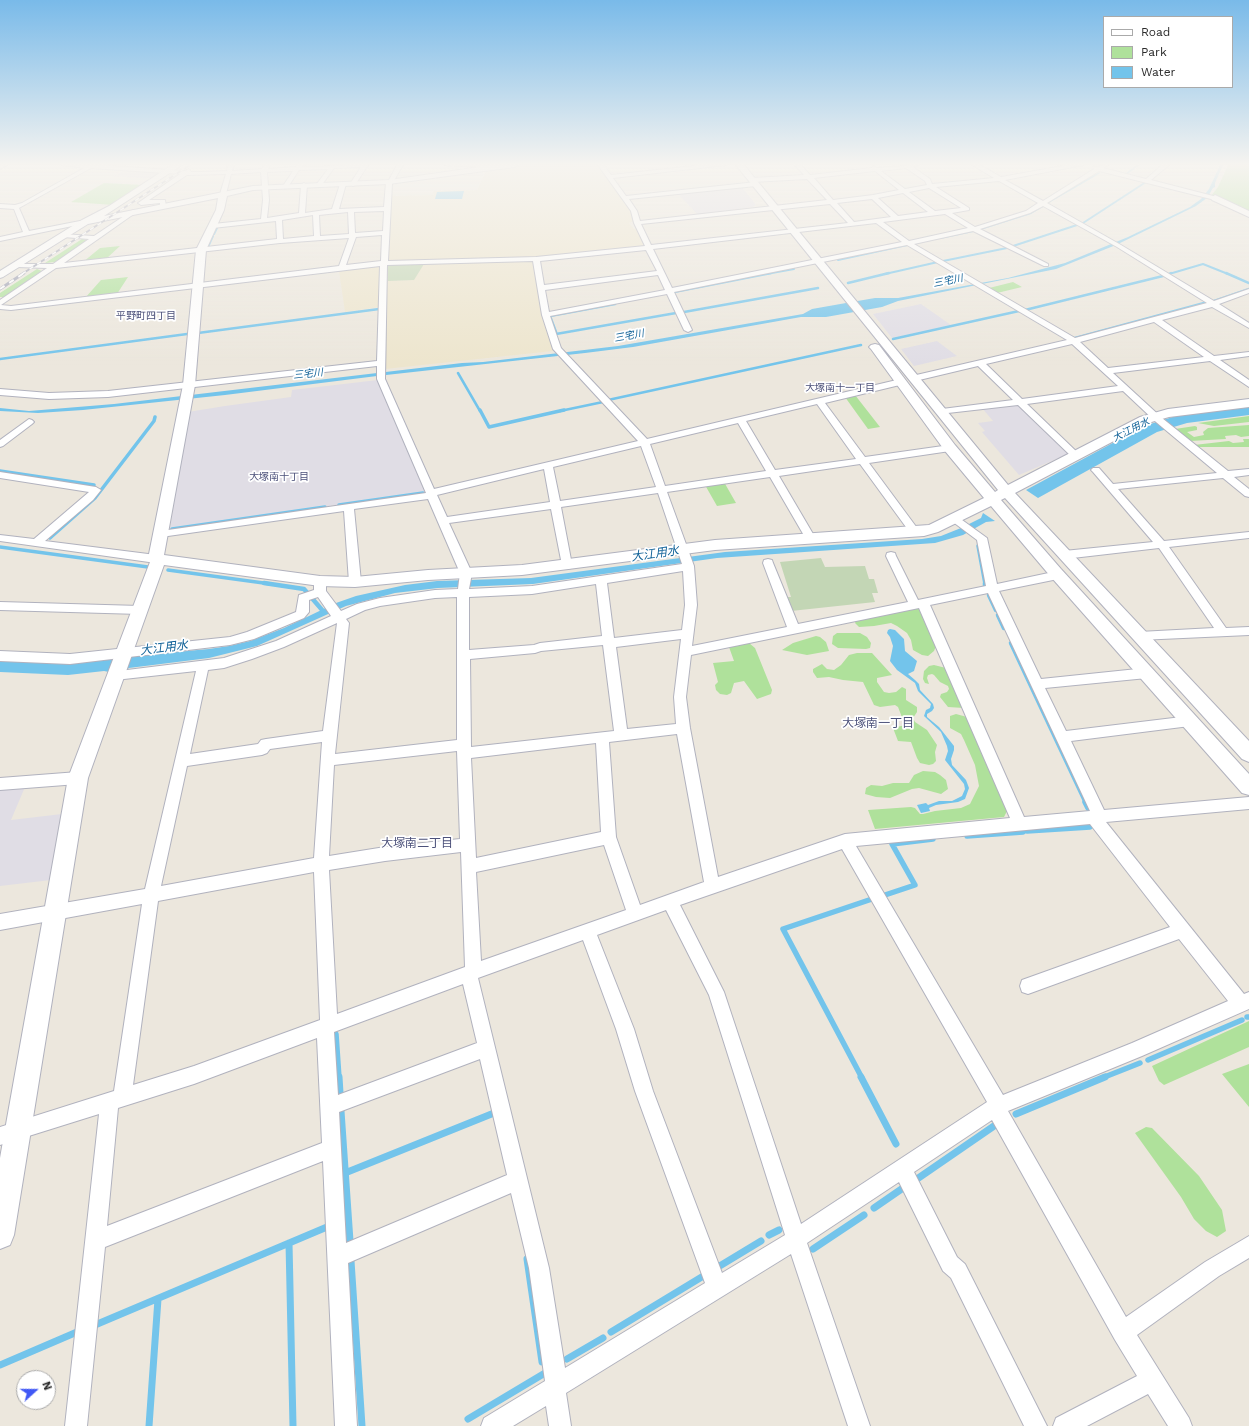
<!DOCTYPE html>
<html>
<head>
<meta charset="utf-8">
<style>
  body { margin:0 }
  #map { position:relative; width:1249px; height:1426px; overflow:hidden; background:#ece7dd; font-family:"Work Sans",sans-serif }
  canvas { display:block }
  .legend { position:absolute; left:1103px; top:16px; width:130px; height:72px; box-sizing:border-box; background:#fff; border:1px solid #aaa; margin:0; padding:5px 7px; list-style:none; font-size:12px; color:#2b2b2b }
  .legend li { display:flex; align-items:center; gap:8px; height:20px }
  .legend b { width:20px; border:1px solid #aaa }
  .north { position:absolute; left:16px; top:1370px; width:40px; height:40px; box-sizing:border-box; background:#fff; border:1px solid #aaa; border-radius:50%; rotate:69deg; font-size:11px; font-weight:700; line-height:16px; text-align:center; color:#2b2b2b }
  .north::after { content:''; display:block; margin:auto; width:14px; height:18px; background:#4158f5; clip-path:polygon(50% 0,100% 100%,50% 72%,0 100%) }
</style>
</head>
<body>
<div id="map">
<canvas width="1249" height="1426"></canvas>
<ul class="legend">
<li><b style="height:5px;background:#fff"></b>Road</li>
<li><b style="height:11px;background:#afe19b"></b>Park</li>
<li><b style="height:11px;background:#73c4eb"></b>Water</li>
</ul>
<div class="north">N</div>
</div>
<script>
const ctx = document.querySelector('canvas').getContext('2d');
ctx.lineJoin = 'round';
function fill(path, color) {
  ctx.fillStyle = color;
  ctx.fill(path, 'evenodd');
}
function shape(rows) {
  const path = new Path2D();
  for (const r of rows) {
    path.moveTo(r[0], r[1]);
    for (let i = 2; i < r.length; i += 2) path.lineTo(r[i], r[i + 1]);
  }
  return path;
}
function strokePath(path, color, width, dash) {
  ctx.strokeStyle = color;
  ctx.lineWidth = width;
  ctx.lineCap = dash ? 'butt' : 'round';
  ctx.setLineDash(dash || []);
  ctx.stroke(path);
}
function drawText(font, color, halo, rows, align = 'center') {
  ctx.font = font + ' "Work Sans","Noto Sans JP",sans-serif';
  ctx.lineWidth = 3.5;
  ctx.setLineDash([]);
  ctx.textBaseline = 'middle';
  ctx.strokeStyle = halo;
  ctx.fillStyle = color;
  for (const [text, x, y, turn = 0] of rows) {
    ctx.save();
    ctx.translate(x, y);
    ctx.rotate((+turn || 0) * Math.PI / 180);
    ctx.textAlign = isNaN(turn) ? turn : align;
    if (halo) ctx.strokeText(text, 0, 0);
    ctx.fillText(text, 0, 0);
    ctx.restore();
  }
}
const industrial = shape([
  [125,170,161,172,162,173,153,179,114,176],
  [742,187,756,205,752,207,698,215,678,194],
  [921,304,951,325,892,338,873,314],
  [937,341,957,356,914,366,901,349],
  [378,380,425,492,170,529,188,412,225,406,291,397,292,390],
  [1015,404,1020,405,1067,450,1068,454,1019,475,982,432,985,431,978,423,993,421,982,408],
  [25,787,11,820,62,814,51,880,0,886,0,790]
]);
const education = shape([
  [502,165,599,165,632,211,634,221,629,223,634,229,638,229,645,246,533,258,553,351,385,369,387,306,345,312,339,271,378,266,388,267,388,281,414,280,388,261,391,196,433,195,434,191,477,190,486,171,503,169]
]);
const green = shape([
  [1228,165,1249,165,1249,211,1224,199,1211,196,1218,187],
  [104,183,144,185,113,205,71,202],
  [82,239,88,241,55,262,45,263],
  [120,246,106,259,83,262,100,248],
  [37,269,42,271,4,297,0,297,0,293],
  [128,277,117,294,85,298,101,280],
  [1013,282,1022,287,997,293,989,288],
  [855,395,880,427,868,429,845,397],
  [1249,416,1249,422,1214,426,1198,423],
  [1249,425,1249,436,1241,437,1236,435,1225,436,1226,439,1190,441,1175,429,1195,426,1197,427,1197,430,1187,432,1194,437,1204,435,1203,432,1208,428],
  [1243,439,1249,439,1249,447,1197,447,1194,445,1229,441,1233,443,1244,442],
  [724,482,736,503,717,506,705,485],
  [917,608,921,610,936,646,934,651,928,656,922,655,913,650,911,640,907,633,897,626,891,623,874,626,859,627,855,623,856,621],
  [837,633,860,633,867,637,871,643,870,648,866,649,838,648,832,644,833,636],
  [816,636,820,637,826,642,829,651,807,655,782,650,793,643],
  [749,643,755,648,772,690,771,694,757,699,744,681,734,683,731,693,727,695,720,694,716,690,715,685,718,682,713,663,734,661,729,647],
  [857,653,872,653,892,675,877,678,877,682,884,692,889,693,896,692,902,687,906,689,906,700,917,707,917,712,913,718,915,722,927,730,937,745,935,752,936,761,933,764,929,765,920,763,917,758,911,742,898,741,893,728,905,725,898,707,895,705,880,707,874,705,863,682,843,680,829,677,817,678,813,672,813,669,822,664,827,669,834,670,841,665,849,655],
  [934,665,946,668,964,708,948,707,940,697,941,694,947,692,949,689,948,686,940,682,934,675,932,674,928,675,927,678,929,684,925,683,923,679,924,671,929,666],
  [956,714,967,717,1007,811,1004,817,875,829,868,810,911,807,915,808,920,814,923,814,935,811,961,808,970,804,979,786,975,765,964,740,961,734,950,728,950,716],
  [923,771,935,772,940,775,946,780,948,789,941,794,919,788,912,789,890,798,876,797,865,794,866,788,871,785,882,786,893,783,909,783,914,775],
  [1249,1021,1249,1047,1164,1085,1159,1081,1152,1066],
  [1249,1064,1249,1107,1222,1074],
  [1146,1127,1152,1128,1199,1176,1222,1210,1226,1231,1217,1237,1206,1231,1194,1219,1181,1197,1135,1133]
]);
const cemetery = shape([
  [392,264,424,264,414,280,388,281,388,265],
  [821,558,825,567,865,566,869,579,874,579,878,593,872,593,875,602,791,611,785,597,791,597,780,562]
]);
const water = shape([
  [1220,165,1223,165,1215,183,1215,187,1213,188,1207,198,1196,206,1116,245,1056,269,898,301,882,307,826,317,801,317,633,347,585,353,377,376,225,395,83,410,38,413,0,411,0,408,29,411,114,404,462,363,483,362,618,346,803,314,812,309,846,303,875,298,898,298,1008,278,1065,263,1128,237,1190,207,1201,199,1209,189],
  [464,191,462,199,435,199,437,192],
  [1249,407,1249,415,1187,423,1157,432,1038,498,1026,490,1144,426,1179,415],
  [983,513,995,521,986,522,963,535,935,543,717,558,533,584,438,588,395,593,346,606,257,646,209,658,129,668,125,671,109,672,104,671,68,675,0,672,0,659,120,657,209,649,229,646,250,641,284,628,336,603,356,596,405,585,437,581,531,578,725,552,922,539,941,536,961,528,981,518],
  [890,629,895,630,904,639,905,651,917,661,914,671,908,674,915,680,919,684,920,690,933,704,934,708,932,711,927,714,927,717,939,727,954,746,954,750,951,759,952,765,966,780,969,788,965,799,958,802,936,805,929,808,930,811,921,813,917,805,926,803,928,805,939,801,952,801,962,796,965,789,964,784,945,760,948,751,947,746,941,732,924,716,926,710,930,708,931,704,918,691,915,683,897,670,890,661,893,646,890,637,887,633,888,630]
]);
const streamFar5 = shape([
  [1125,175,1138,165],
  [1047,203,1099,173],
  [1083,223,1146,182],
  [977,230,1031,213,1043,206],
  [214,234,217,228],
  [940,238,973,231],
  [208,247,213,236],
  [1010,247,1077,225],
  [838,260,907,245],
  [943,261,1007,248],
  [766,274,794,269],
  [885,274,938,262],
  [1169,274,1203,264,1228,274]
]);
const streamFar4 = shape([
  [1226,273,1249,283],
  [1169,274,1171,273],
  [848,283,889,273],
  [674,292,771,273],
  [1214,301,1249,289],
  [1025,310,1163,276],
  [684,312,818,288],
  [556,332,550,316,615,304],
  [198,333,379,309],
  [556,334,676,313],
  [1075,338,1204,303],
  [893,339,1019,311],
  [0,359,187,334],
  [458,373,480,411],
  [608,400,861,345],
  [560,411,603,402]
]);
const streamFar3 = shape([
  [480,410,489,427,564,410],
  [0,471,94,485],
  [339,505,423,493],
  [172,529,325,507],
  [50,538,95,498,154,421,155,417],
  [978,546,985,584],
  [0,547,148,567],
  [168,570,271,584]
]);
const streamFar2 = shape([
  [264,583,304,589,323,611],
  [985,583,985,586],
  [989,595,996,610],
  [998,615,1004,628],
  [1011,643,1086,803]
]);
const streamFar1 = shape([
  [1085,802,1088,808],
  [1027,831,1090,827],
  [967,836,1023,832],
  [885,895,915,885,892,844,933,839],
  [1247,1017,1249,1017],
  [336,1034,339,1078],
  [1148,1060,1242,1020],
  [862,1078,783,929,872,899],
  [1102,1078,1140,1063]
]);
const stream = shape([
  [339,1077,340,1093],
  [861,1077,896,1144],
  [341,1111,350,1241],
  [1016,1114,1105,1077],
  [345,1173,494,1113],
  [917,1179,994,1126],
  [874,1208,903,1188],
  [769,1235,779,1230],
  [289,1243,293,1426],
  [813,1249,864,1215],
  [527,1259,542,1362],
  [351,1261,362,1426],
  [718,1267,761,1241],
  [95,1325,327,1227],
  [611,1332,705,1275],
  [567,1359,603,1338],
  [0,1365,77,1332],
  [468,1419,545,1373],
  [149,1426,158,1299]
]);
const street = shape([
  [0,165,7,165,0,169,0,165],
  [62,165,97,165,185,171,189,169,191,172,202,172,227,171,228,165,234,165,232,171,262,169,264,165,270,165,268,169,296,167,297,165,303,165,302,167,368,165,355,185,353,186,350,184,361,167,334,168,321,186,319,187,316,185,328,169,299,170,288,187,286,188,283,186,293,171,267,172,269,200,267,218,299,213,301,185,304,183,307,185,305,213,332,209,340,184,343,182,346,184,339,209,384,207,386,182,389,180,397,165,403,165,392,184,388,261,536,257,645,246,634,223,631,211,598,165,604,165,611,175,703,165,726,165,613,178,626,196,756,182,759,184,756,186,629,199,637,211,640,221,827,200,807,179,752,182,749,180,752,178,804,175,795,165,801,165,810,175,872,168,874,166,877,168,918,165,913,167,930,179,932,184,994,178,972,165,980,165,1001,177,1068,165,1083,165,1005,180,1043,201,1094,169,1093,167,1108,165,1103,168,1146,179,1162,165,1169,165,1151,180,1217,197,1218,198,1215,200,1099,171,1047,203,1121,245,1214,301,1249,289,1249,293,1219,304,1249,323,1249,328,1212,307,1162,320,1214,356,1249,352,1249,356,1220,360,1249,380,1249,387,1210,361,1113,373,1162,418,1228,471,1249,469,1249,475,1234,477,1249,489,1249,497,1245,496,1223,478,1118,489,1164,541,1249,532,1249,538,1169,547,1226,628,1249,627,1249,635,1139,640,1135,639,1133,636,1135,633,1139,632,1214,628,1159,548,1064,559,1060,558,1059,555,1060,552,1064,551,1153,542,1093,472,1091,470,1093,468,1099,468,1113,484,1217,473,1156,422,1123,391,1027,404,1078,453,1080,455,1078,457,1075,458,1072,457,1018,405,939,414,938,412,942,409,1013,400,978,366,915,381,911,378,912,376,1067,340,907,245,674,292,692,330,688,332,684,330,667,294,550,316,561,348,647,439,901,379,905,382,904,384,825,403,865,457,950,445,955,448,950,451,869,463,920,532,915,535,911,534,860,464,779,476,816,539,811,542,806,539,770,477,667,492,694,566,697,605,692,646,787,627,763,563,764,560,768,559,772,560,773,563,798,624,908,602,886,556,887,553,891,552,895,553,896,556,918,600,986,586,977,540,949,519,954,516,958,517,987,538,997,584,1058,571,1062,572,1064,575,1062,578,1058,579,999,591,1041,679,1147,668,1151,670,1153,673,1151,676,1147,678,1045,688,1066,731,1190,716,1195,717,1197,721,1195,725,1190,726,1071,741,1104,810,1249,797,1249,809,1106,822,1244,994,1249,992,1249,1009,1142,1056,1008,1111,1126,1317,1205,1262,1249,1236,1249,1258,1219,1276,1137,1335,1189,1418,1192,1426,1168,1426,1148,1394,1087,1426,1053,1426,1056,1418,1137,1376,1115,1340,992,1120,914,1172,957,1257,965,1264,1047,1426,1024,1426,951,1278,943,1271,899,1182,807,1243,870,1426,848,1426,791,1254,566,1393,571,1426,549,1426,546,1406,513,1426,481,1426,484,1418,545,1381,529,1268,511,1193,348,1263,357,1426,335,1426,323,1161,105,1247,87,1426,65,1426,99,1114,0,1145,0,1127,114,1091,142,904,0,930,0,914,145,889,196,671,115,680,111,678,109,675,111,672,224,658,276,641,331,616,318,597,309,600,309,612,304,618,254,639,230,645,70,664,0,661,0,651,70,654,230,637,247,632,296,612,299,595,314,590,314,581,316,578,320,577,324,578,326,581,326,591,341,611,357,604,380,598,435,590,458,589,460,573,428,499,354,509,361,582,359,585,355,586,351,585,349,582,344,511,161,537,156,534,161,531,426,493,377,379,377,366,108,397,49,399,0,395,0,389,49,393,108,391,377,361,380,266,11,310,0,309,0,300,47,268,16,267,13,265,14,264,53,264,89,239,63,237,60,235,61,234,94,236,133,210,138,211,64,263,277,239,276,221,213,228,210,226,213,224,261,219,263,200,261,172,231,174,226,194,223,196,220,194,226,174,187,175,149,200,165,200,166,206,163,208,160,206,160,203,141,205,138,203,180,174,91,168,19,208,29,231,85,220,88,222,87,223,0,241,0,237,23,232,14,209,0,208,0,204,15,205,22,203,84,168,62,165],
  [906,168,925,181,927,185,905,189,881,171,906,168],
  [875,171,899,190,873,195,833,200,814,178,875,171],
  [999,181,1038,203,1026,211,975,227,952,213,969,210,969,208,936,187,999,181],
  [929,188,961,208,935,211,909,192,929,188],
  [903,193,928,212,898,216,878,198,903,193],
  [872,199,891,217,854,222,837,203,872,199],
  [830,204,848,223,651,245,641,224,830,204],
  [1043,206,1117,247,1207,303,1075,338,914,244,973,231,1044,266,1048,266,1048,264,980,229,1030,213,1043,206],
  [384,211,383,231,355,233,354,212,384,211],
  [348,212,349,234,320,236,319,215,348,212],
  [945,214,968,228,909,241,883,222,945,214],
  [313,215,314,236,283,239,282,220,313,215],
  [876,223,902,242,672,288,653,249,876,223],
  [382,235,381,261,346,265,356,237,382,235],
  [349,238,339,266,11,306,1,305,56,268,280,243,349,238],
  [646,250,657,271,544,285,540,261,646,250],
  [533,261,542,315,553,349,638,441,434,489,385,379,387,265,533,261],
  [658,275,665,290,549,312,545,290,658,275],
  [1154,322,1204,357,1108,368,1080,342,1154,322],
  [1072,344,1118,386,1022,399,986,364,1072,344],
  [817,404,856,459,775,470,746,421,817,404],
  [738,423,766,471,665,486,650,444,738,423],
  [641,446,656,487,560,501,553,467,641,446],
  [544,469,550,502,447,517,437,495,544,469],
  [658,493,682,564,532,586,469,589,472,573,449,523,551,509,562,565,563,568,567,569,571,568,572,565,561,507,658,493],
  [683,571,685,605,682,630,614,638,607,583,683,571],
  [596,584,602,636,540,643,534,645,469,650,469,597,532,594,596,584],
  [988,593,1090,811,1024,817,930,605,988,593],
  [457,597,457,740,335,754,349,623,346,619,365,610,380,606,435,598,457,597],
  [919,608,1010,818,845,834,718,877,690,728,686,697,691,655,919,608],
  [337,623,323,731,266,739,261,740,258,744,190,754,208,670,224,668,252,659,284,647,337,623],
  [681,639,674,697,676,724,627,729,616,647,681,639],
  [603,645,614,731,471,747,470,659,535,653,541,651,603,645],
  [677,734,704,882,640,905,616,837,609,742,677,734],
  [322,742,314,858,161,886,187,766,262,755,267,753,270,749,322,742],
  [596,743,601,832,476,858,471,758,596,743],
  [457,751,460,839,385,847,329,856,334,765,457,751],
  [1090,824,1170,927,1022,980,1020,986,1022,992,1028,994,1179,939,1228,1001,1132,1043,1003,1095,856,846,1090,824],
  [604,845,626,910,481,961,476,872,604,845],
  [842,849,987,1102,801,1224,724,992,680,905,842,849],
  [461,852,465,967,337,1014,329,870,385,861,461,852],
  [314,872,320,1020,194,1066,133,1085,158,901,314,872],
  [666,910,709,995,785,1235,722,1273,653,1091,634,1029,597,935,666,910],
  [583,940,616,1029,635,1091,705,1283,565,1368,549,1268,478,978,583,940],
  [463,984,477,1043,338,1095,334,1032,463,984],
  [317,1038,322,1143,107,1226,118,1108,194,1084,317,1038],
  [480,1059,507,1175,346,1243,339,1112,480,1059],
  [445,165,502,165,503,166,500,168,445,165],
  [29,419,32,420,34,422,32,424,3,446,0,447,0,440,29,419],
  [0,472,96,487,101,490,93,500,45,541,156,555,160,556,161,559,160,562,156,563,0,541,0,535,34,539,89,492,0,478,0,472],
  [0,602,140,606,144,607,146,610,144,613,140,614,0,610,0,602],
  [78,772,83,774,85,778,83,782,78,784,0,790,0,778,78,772]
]);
const secondary = shape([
  [172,165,182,165,104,216,253,186,389,180,494,165,518,165,514,167,389,184,253,190,227,196,224,210,206,250,195,385,164,555,320,576,355,577,428,570,522,565,715,540,929,525,984,498,945,451,871,349,869,347,871,345,875,344,879,345,955,445,995,492,998,490,736,165,744,165,1008,485,1140,417,1168,409,1249,399,1249,407,1169,417,1148,423,1015,493,1249,741,1249,762,1242,759,1005,498,1001,500,1061,569,1249,774,1249,795,1242,793,1051,577,991,506,938,532,924,536,715,550,522,575,428,580,355,587,320,586,164,565,88,778,14,1235,10,1245,0,1249,0,1158,68,778,150,562,148,559,183,385,196,250,216,210,218,198,88,224,3,277,0,278,0,271,82,220,109,206,172,165],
  [1215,195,1249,211,1249,217,1212,200,1211,198,1215,195]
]);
const railFar1 = shape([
  [22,274,190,165]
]);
const rail = shape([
  [0,289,24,273]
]);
const farWaternames = [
  ["三宅川",948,281,-11],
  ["三宅川",629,336,-10],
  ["三宅川",308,374,-6],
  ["大江用水",1131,430,-27]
];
const farNeighbourhoodnames = [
  ["平野町四丁目",146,316],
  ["大塚南十一丁目",840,388],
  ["大塚南十丁目",279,477]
];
const waterNames = [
  ["大江用水",655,554,-8],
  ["大江用水",164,648,-7]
];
const neighbourhoodNames = [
  ["大塚南一丁目",878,723],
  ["大塚南二丁目",417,843]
];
fill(industrial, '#e0dde5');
fill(education, '#ede5cd');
fill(green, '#afe19b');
fill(cemetery, '#c3d6b5');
fill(water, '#73c4eb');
strokePath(streamFar5, '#73c4eb', 2);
strokePath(streamFar4, '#73c4eb', 2.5);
strokePath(streamFar3, '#73c4eb', 3.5);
strokePath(streamFar2, '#73c4eb', 4.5);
strokePath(streamFar1, '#73c4eb', 5.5);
strokePath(stream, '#73c4eb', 7);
strokePath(street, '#b1b2be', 2);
strokePath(secondary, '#b1b2be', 2);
fill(street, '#fff');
fill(secondary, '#fff');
strokePath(railFar1, '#a0a2b4', 2);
strokePath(rail, '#a0a2b4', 3);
strokePath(railFar1, '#fff', 1.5, [4.5]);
strokePath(rail, '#fff', 2, [5.5]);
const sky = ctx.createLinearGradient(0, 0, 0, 365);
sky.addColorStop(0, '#79bae9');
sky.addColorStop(0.45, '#f6f4f0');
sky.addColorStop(1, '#f6f4f000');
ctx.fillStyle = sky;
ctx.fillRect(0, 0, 1249, 365);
drawText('italic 10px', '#116298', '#fff', farWaternames);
drawText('10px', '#4c517a', '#fff', farNeighbourhoodnames);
drawText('italic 12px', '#116298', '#fff', waterNames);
drawText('12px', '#4c517a', '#fff', neighbourhoodNames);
</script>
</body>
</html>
